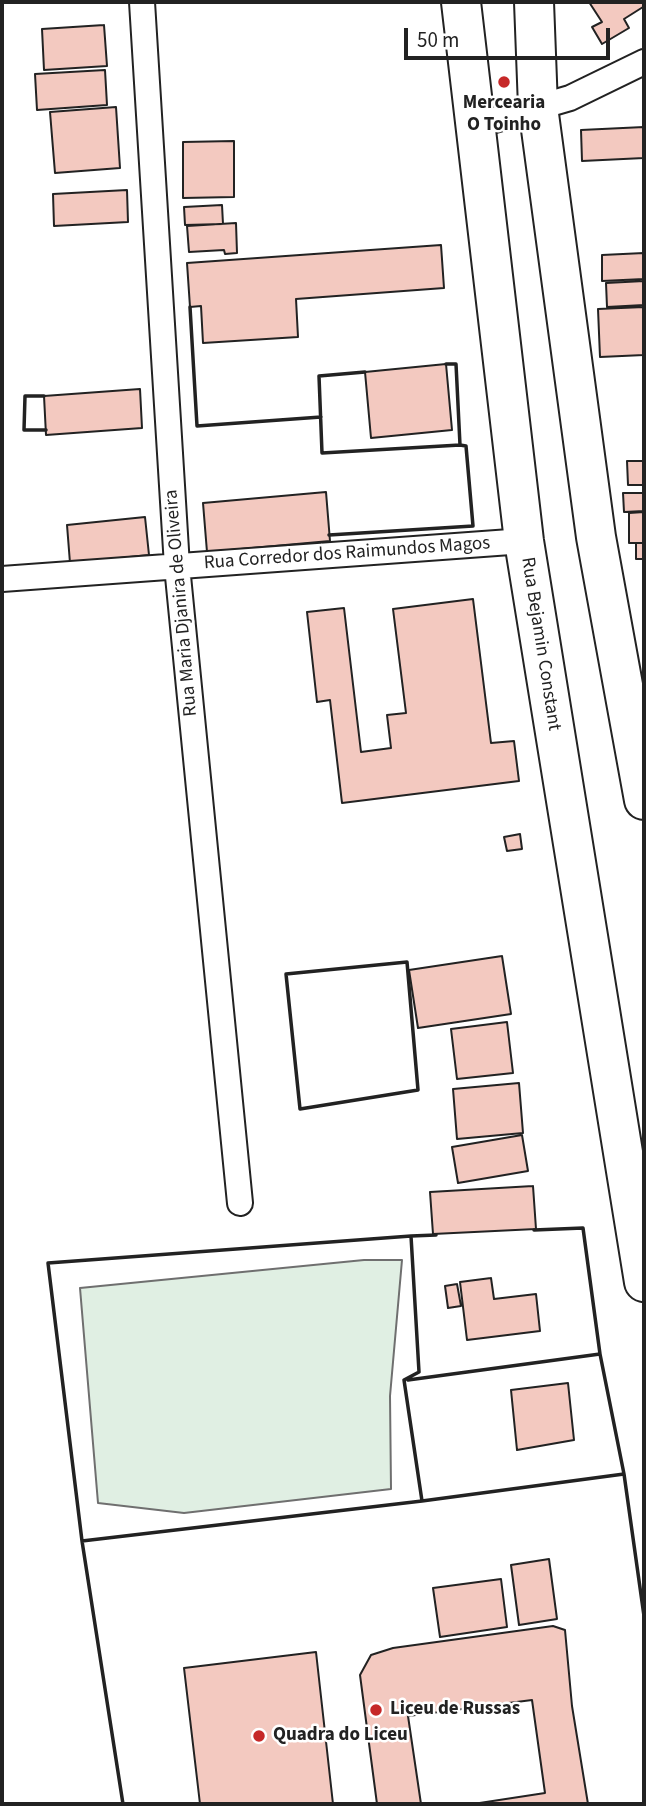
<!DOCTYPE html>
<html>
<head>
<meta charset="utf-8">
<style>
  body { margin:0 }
  #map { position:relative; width:646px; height:1806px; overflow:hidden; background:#fff; font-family:"Source Sans 3",sans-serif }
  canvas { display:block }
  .frame { position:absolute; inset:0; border:4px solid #222; pointer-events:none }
  .scale { position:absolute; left:404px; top:28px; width:206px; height:32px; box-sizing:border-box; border:4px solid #222; border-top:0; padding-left:9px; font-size:21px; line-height:24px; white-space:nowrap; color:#222; -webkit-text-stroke:5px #fff; paint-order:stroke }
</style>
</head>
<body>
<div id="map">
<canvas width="646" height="1806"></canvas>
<div class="frame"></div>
<div class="scale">50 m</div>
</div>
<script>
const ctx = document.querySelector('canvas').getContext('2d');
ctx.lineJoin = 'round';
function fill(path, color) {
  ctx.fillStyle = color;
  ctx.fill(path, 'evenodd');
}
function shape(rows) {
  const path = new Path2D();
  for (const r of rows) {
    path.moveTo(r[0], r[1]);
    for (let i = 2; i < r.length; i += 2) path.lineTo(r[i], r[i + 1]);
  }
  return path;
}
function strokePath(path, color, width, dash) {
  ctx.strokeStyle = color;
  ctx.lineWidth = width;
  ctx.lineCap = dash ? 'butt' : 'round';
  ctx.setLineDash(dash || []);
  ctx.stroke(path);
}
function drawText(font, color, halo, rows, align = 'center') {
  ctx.font = font + ' "Source Sans 3",sans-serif';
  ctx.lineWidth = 5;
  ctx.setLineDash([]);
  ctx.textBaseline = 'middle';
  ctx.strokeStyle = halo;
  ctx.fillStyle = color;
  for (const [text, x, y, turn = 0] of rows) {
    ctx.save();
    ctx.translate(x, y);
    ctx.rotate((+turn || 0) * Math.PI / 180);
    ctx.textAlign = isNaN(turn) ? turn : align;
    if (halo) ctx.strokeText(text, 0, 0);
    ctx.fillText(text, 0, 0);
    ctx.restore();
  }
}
const green = shape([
  [364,1260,402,1260,390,1396,391,1489,184,1513,98,1503,80,1288,364,1260]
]);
const building = shape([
  [589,2,644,2,644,10,643,7,624,19,629,28,602,44,592,27,602,22,589,2],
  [104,25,107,66,44,70,42,29,104,25],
  [105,70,107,105,37,110,35,74,105,70],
  [116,107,120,168,55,173,50,112,116,107],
  [644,127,644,158,582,161,581,130,644,127],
  [234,141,234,197,183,198,183,142,234,141],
  [127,190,128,222,54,226,53,194,127,190],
  [222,205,223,224,185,225,184,207,222,205],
  [236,223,237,253,225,254,224,250,189,252,187,226,236,223],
  [441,245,444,288,296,299,298,337,203,343,201,306,190,307,187,263,441,245],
  [644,253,644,279,602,281,602,255,644,253],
  [644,281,644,305,607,307,606,283,644,281],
  [644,307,644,355,600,357,598,309,644,307],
  [446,364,452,430,371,438,365,372,446,364],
  [140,389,142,428,46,435,44,396,140,389],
  [627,461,644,461,644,485,628,485,627,461],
  [326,492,330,541,207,552,203,503,326,492],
  [623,493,644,493,644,511,624,512,623,493],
  [644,512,644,543,629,543,629,513,644,512],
  [145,517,149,555,70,563,67,525,145,517],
  [636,543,644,543,644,559,636,559,636,543],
  [473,599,491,743,514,741,519,781,342,803,330,700,317,702,307,612,344,608,361,752,391,748,387,715,406,713,393,609,473,599],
  [520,834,522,849,507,851,504,837,520,834],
  [502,956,511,1014,418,1028,409,970,502,956],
  [507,1022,513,1073,457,1079,451,1029,507,1022],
  [519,1083,523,1133,457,1139,453,1089,519,1083],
  [522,1135,528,1171,458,1183,452,1147,522,1135],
  [533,1186,536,1229,433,1234,430,1192,533,1186],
  [491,1278,494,1299,536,1294,540,1331,467,1340,460,1282,491,1278],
  [457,1284,461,1306,448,1308,445,1286,457,1284],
  [568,1383,574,1440,517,1450,511,1390,568,1383],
  [549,1559,557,1619,519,1625,511,1565,549,1559],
  [501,1579,507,1627,440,1637,433,1588,501,1579],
  [553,1626,565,1630,572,1706,588,1804,473,1804,545,1793,532,1700,408,1716,421,1804,377,1804,360,1675,371,1655,393,1648,553,1626],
  [316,1652,333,1804,200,1804,184,1668,316,1652]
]);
const minor = shape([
  [142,2,177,566,240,1203],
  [474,126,570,98,644,62],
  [2,579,524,541]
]);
const primary = shape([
  [461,2,524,541,644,1282],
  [534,2,538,107,596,537,644,800]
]);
const wall = shape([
  [190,307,197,426,321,417],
  [365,372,319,376,322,453,460,445,456,364,446,364],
  [44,396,25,396,24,430,46,430],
  [329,535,473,526,466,446,460,445],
  [407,962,418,1090,300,1109,286,974,407,962],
  [534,1230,583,1228,600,1354],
  [411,1236,436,1235],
  [408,1380,600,1354,624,1474,422,1501],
  [624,1474,644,1616],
  [82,1541,422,1501,404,1380],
  [123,1804,82,1541,48,1263,411,1236,419,1372,404,1380]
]);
const markers = [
  [504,82,7,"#c62828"],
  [376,1710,7,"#c62828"],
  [259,1736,7,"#c62828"]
];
const poiNames = [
  ["Mercearia",504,104,"center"],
  ["O Toinho",504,126,"center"],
  ["Liceu de Russas",390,1710],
  ["Quadra do Liceu",273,1736]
];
const streetNames = [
  ["Rua Corredor dos Raimundos Magos",347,554,-4],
  ["Rua Maria Djanira de Oliveira",182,603,-95],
  ["Rua Bejamin Constant",540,644,81]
];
fill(green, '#e0efe3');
strokePath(green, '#6f6f6f', 2);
fill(building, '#f3c9c0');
strokePath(building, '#222', 2);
strokePath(minor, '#222', 28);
strokePath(primary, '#222', 42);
strokePath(minor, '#fff', 24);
strokePath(primary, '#fff', 38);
strokePath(wall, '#222', 3.5);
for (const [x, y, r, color] of markers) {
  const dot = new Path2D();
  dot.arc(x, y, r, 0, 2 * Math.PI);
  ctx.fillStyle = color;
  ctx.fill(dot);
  strokePath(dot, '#fff', 2.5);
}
drawText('bold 19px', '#222', '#fff', poiNames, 'left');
drawText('19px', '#222', '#fff', streetNames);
</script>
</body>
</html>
